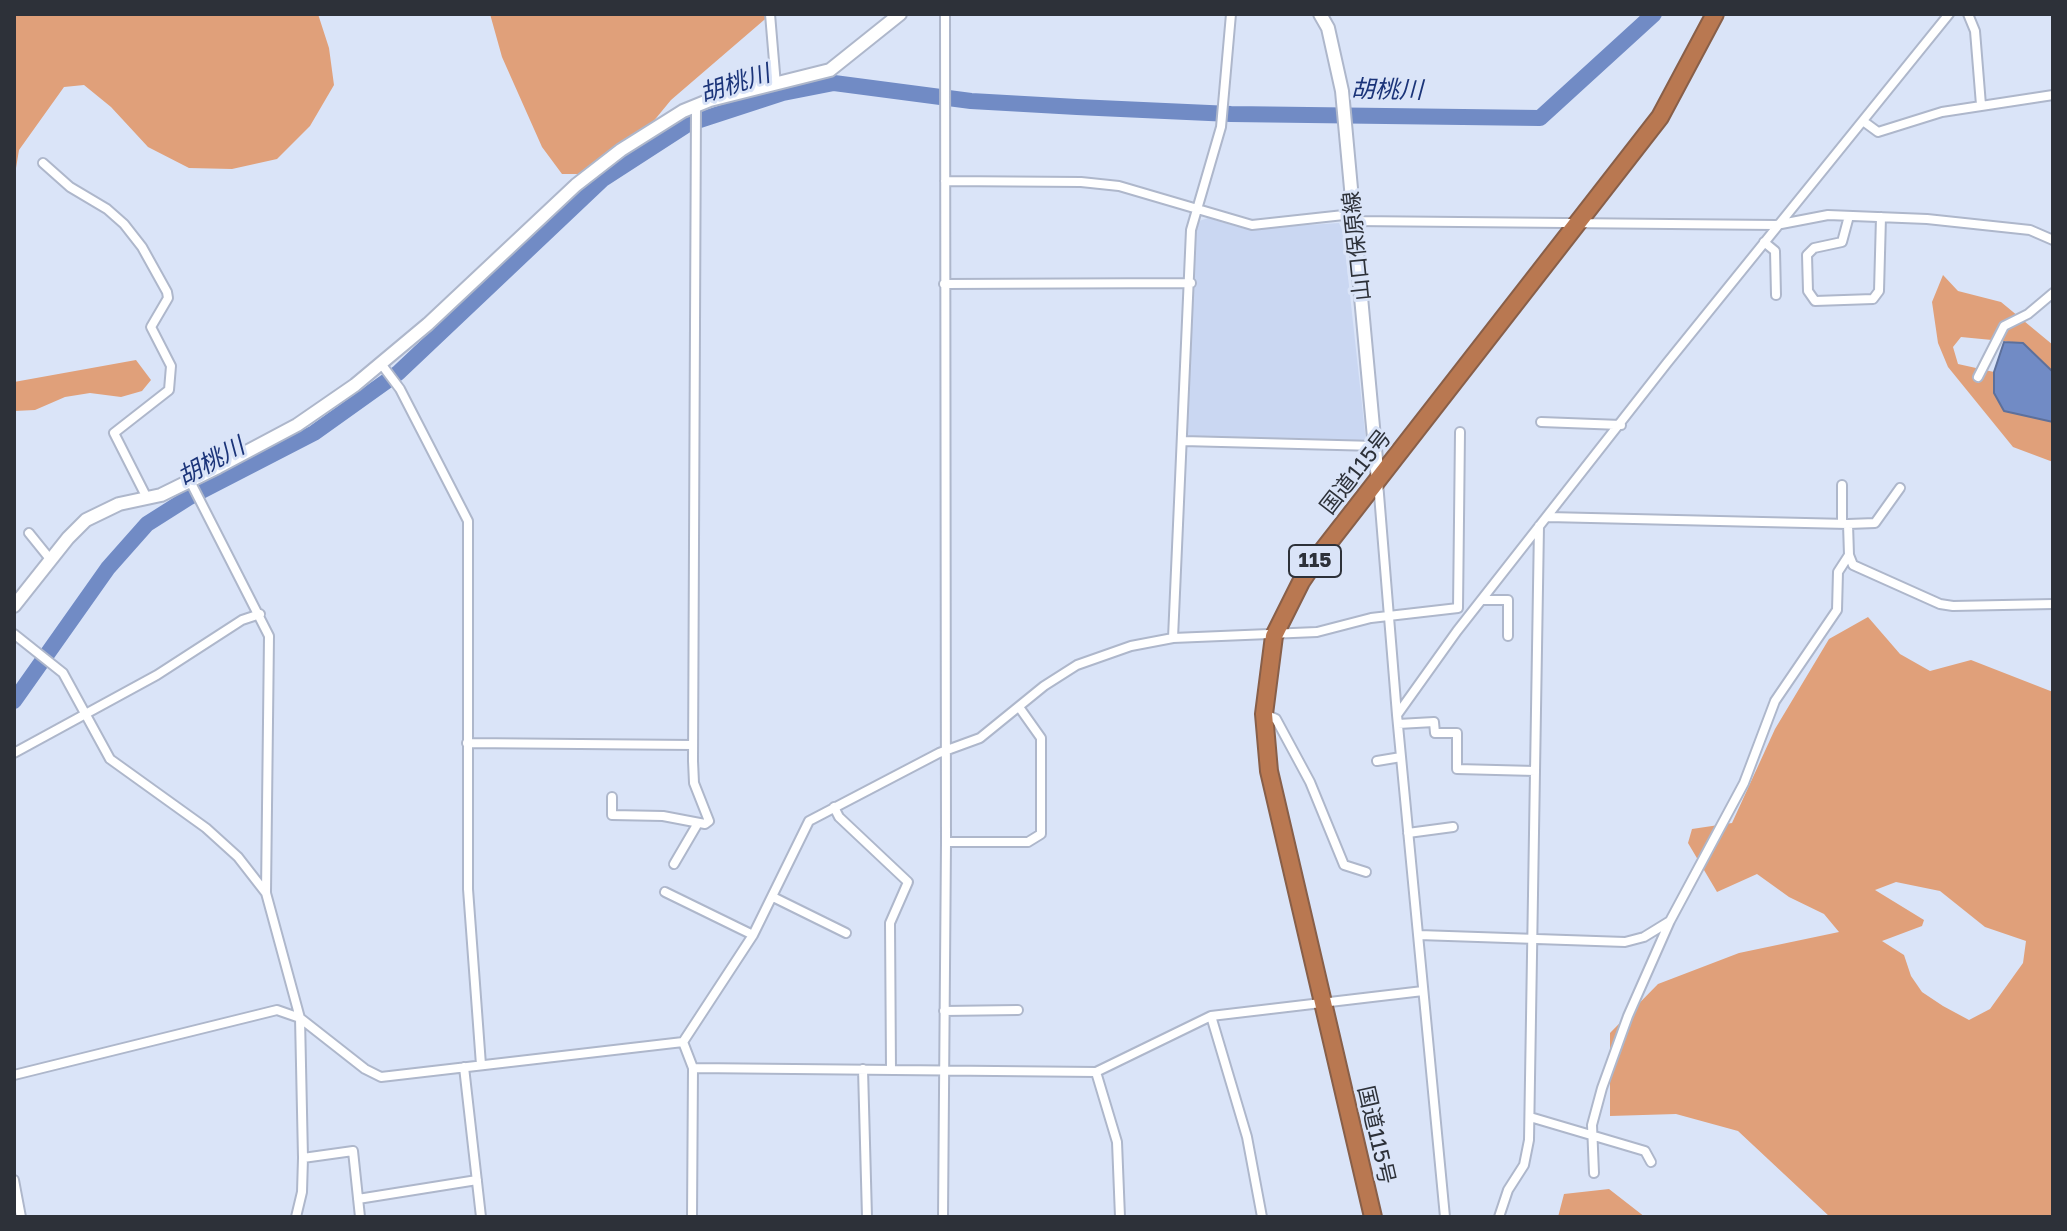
<!DOCTYPE html>
<html>
<head>
<meta charset="utf-8">
<style>
  body { margin:0 }
  #map { position:relative; width:2067px; height:1231px; overflow:hidden; background:#dae4f8; font-family:"Golos Text",sans-serif }
  canvas { display:block }
  .frame { position:absolute; inset:0; border:16px solid #2d3139; pointer-events:none }
</style>
</head>
<body>
<div id="map">
<canvas width="2067" height="1231"></canvas>
<div class="frame"></div>
</div>
<script>
const ctx = document.querySelector('canvas').getContext('2d');
ctx.lineJoin = 'round';
function fill(path, color) {
  ctx.fillStyle = color;
  ctx.fill(path, 'evenodd');
}
function shape(rows) {
  const path = new Path2D();
  for (const r of rows) {
    path.moveTo(r[0], r[1]);
    for (let i = 2; i < r.length; i += 2) path.lineTo(r[i], r[i + 1]);
  }
  return path;
}
function strokePath(path, color, width, dash) {
  ctx.strokeStyle = color;
  ctx.lineWidth = width;
  ctx.lineCap = dash ? 'butt' : 'round';
  ctx.setLineDash(dash || []);
  ctx.stroke(path);
}
function drawText(font, color, halo, rows, align = 'center') {
  ctx.font = font + ' "Golos Text","Noto Sans JP",sans-serif';
  ctx.lineWidth = 6;
  ctx.setLineDash([]);
  ctx.textBaseline = 'middle';
  ctx.strokeStyle = halo;
  ctx.fillStyle = color;
  for (const [text, x, y, turn = 0] of rows) {
    ctx.save();
    ctx.translate(x, y);
    ctx.rotate((+turn || 0) * Math.PI / 180);
    ctx.textAlign = isNaN(turn) ? turn : align;
    if (halo) ctx.strokeText(text, 0, 0);
    ctx.fillText(text, 0, 0);
    ctx.restore();
  }
}
const built = shape([
  [1208,218,1245,229,1339,223,1343,231,1366,441,1191,438,1187,434,1196,233,1199,221]
]);
const forest = shape([
  [14,14,318,14,329,48,334,85,310,126,277,159,232,169,189,168,148,147,111,107,84,85,64,87,19,150,14,180],
  [490,14,771,14,671,100,615,168,582,174,562,174,542,147,502,57],
  [1943,275,1958,291,2001,302,2053,345,2053,372,2023,343,1961,337,1953,347,1958,364,1994,372,1994,393,2004,411,2053,422,2053,462,2013,447,1948,367,1938,343,1932,302],
  [136,360,151,380,142,391,121,397,90,393,65,397,35,410,14,411,14,382],
  [1868,617,1900,654,1930,671,1971,660,2053,692,2053,1217,1830,1217,1738,1131,1676,1114,1610,1116,1610,1033,1658,984,1739,953,1839,932,1824,914,1789,897,1757,874,1717,892,1688,843,1692,829,1732,823,1775,729,1829,639],
  [1896,882,1940,891,1985,927,2026,941,2023,963,1990,1009,1969,1020,1943,1006,1922,992,1911,976,1904,955,1882,941,1922,926,1924,920,1875,890],
  [1609,1189,1645,1217,1558,1217,1564,1194]
]);
const water = shape([
  [2004,342,2023,343,2053,372,2053,422,2004,411,1994,393,1994,372,2004,342]
]);
const river = shape([
  [14,701,108,568,147,524,188,498,314,433,398,373,603,179,688,124,783,93,834,83,971,101,1077,107,1231,114,1540,118,1654,14]
]);
const street = shape([
  [770,14,776,85],
  [945,14,946,842],
  [1968,14,1975,31,1981,105],
  [1863,121,1878,132,1942,112,2053,95],
  [43,163,70,187,107,209,124,224,142,247,167,292,168,298,151,327,171,366,169,390,114,433,147,498],
  [945,181,1081,182,1119,186,1252,225,1353,214],
  [1849,216,1842,242,1814,248,1807,255,1808,291,1815,301,1873,299,1879,291,1881,217],
  [1354,221,1776,225,1828,215,1927,219,2030,230,2053,240],
  [1764,242,1775,251,1776,295],
  [944,284,1191,283],
  [382,365,400,389,468,521,468,889,481,1065],
  [1978,377,2004,326,2028,314,2053,293],
  [1541,422,1621,425],
  [1183,441,1376,446],
  [190,481,269,636,266,893,300,1018,303,1158,302,1192,296,1217],
  [1378,482,1397,715],
  [1548,517,1848,524,1849,555,1853,565,1940,604,1953,606,2053,604],
  [1842,524,1842,485],
  [1848,524,1875,523,1900,488],
  [29,533,50,559],
  [1483,600,1508,600,1508,636],
  [14,634,63,673,110,759,206,828,238,857,266,893],
  [1173,638,1191,230,1221,127,1231,14],
  [1265,714,1276,719,1310,782,1344,865,1366,872],
  [1398,724,1434,722,1435,733,1457,733,1457,769,1535,771],
  [467,743,693,745],
  [14,753,157,675,242,620,260,614],
  [1377,761,1401,757],
  [612,797,612,815,663,816,705,824,709,821,694,783,693,761,696,106],
  [834,807,839,817,908,882,890,923,891,1070],
  [1408,833,1453,827],
  [674,864,698,823],
  [665,892,753,935],
  [773,897,846,933],
  [1419,935,1625,942,1644,937,1670,921,1744,783,1775,701,1837,610,1838,572,1849,555],
  [944,1011,1018,1010],
  [1211,1016,1247,1137,1262,1217],
  [683,1042,753,935,809,821,939,753,980,738,1044,686,1077,665,1131,646,1173,638,1317,632,1371,618,1458,608,1460,432],
  [464,1067,481,1217],
  [863,1069,867,1217],
  [1096,1072,1117,1142,1120,1217],
  [14,1075,277,1010,300,1018,365,1069,381,1077,683,1042,693,1068,1096,1072,1211,1016,1423,991],
  [1530,1117,1645,1151,1651,1162],
  [303,1158,353,1151,360,1217],
  [1594,1173,1592,1125,1602,1088,1628,1016,1670,921],
  [14,1180,21,1217],
  [358,1199,477,1180],
  [692,1217,693,1068],
  [943,1217,946,842,1028,842,1041,834,1041,738,1019,707],
  [1445,1217,1397,715,1457,631,1667,363,1949,14],
  [1499,1217,1508,1190,1524,1165,1529,1140,1539,526]
]);
const secondary = shape([
  [1320,14,1328,28,1342,91,1378,481],
  [14,606,68,538,86,520,119,504,161,495,218,467,297,425,355,385,428,324,576,185,621,150,683,111,710,100,830,70,900,14]
]);
const highway = shape([
  [1373,1217,1269,771,1264,714,1274,636,1301,582,1320,554,1660,117,1715,14]
]);
const shields = [
  [1315,561,52]
];
const shieldNames = [
  ["115",1315,561]
];
const streetNames = [
  ["山口保原線",1357,246,-96],
  ["国道115号",1356,472,-52],
  ["国道115号",1376,1135,77]
];
const waterNames = [
  ["胡桃川",735,84,-18],
  ["胡桃川",1387,90,1],
  ["胡桃川",211,462,-29]
];
fill(built, '#cad7f2');
fill(forest, '#e0a07a');
fill(water, '#718bc5');
strokePath(water, '#5d709b', 2);
strokePath(river, '#718bc5', 16);
strokePath(street, '#aeb7cb', 12);
strokePath(secondary, '#aeb7cb', 16);
strokePath(highway, '#885f49', 20);
strokePath(street, '#fff', 8);
strokePath(secondary, '#fff', 12);
strokePath(highway, '#b97851', 16);
for (const [x, y, w] of shields) {
  const box = new Path2D();
  box.roundRect(x - w / 2, y - 16, w, 32, 6);
  ctx.fillStyle = '#dae4f8';
  ctx.fill(box);
  strokePath(box, '#2d3139', 2);
}
drawText('bold 20px', '#2d3139', null, shieldNames);
drawText('22px', '#2d3139', '#dae4f8', streetNames);
drawText('italic 24px', '#1b3479', '#dae4f8', waterNames);
</script>
</body>
</html>
